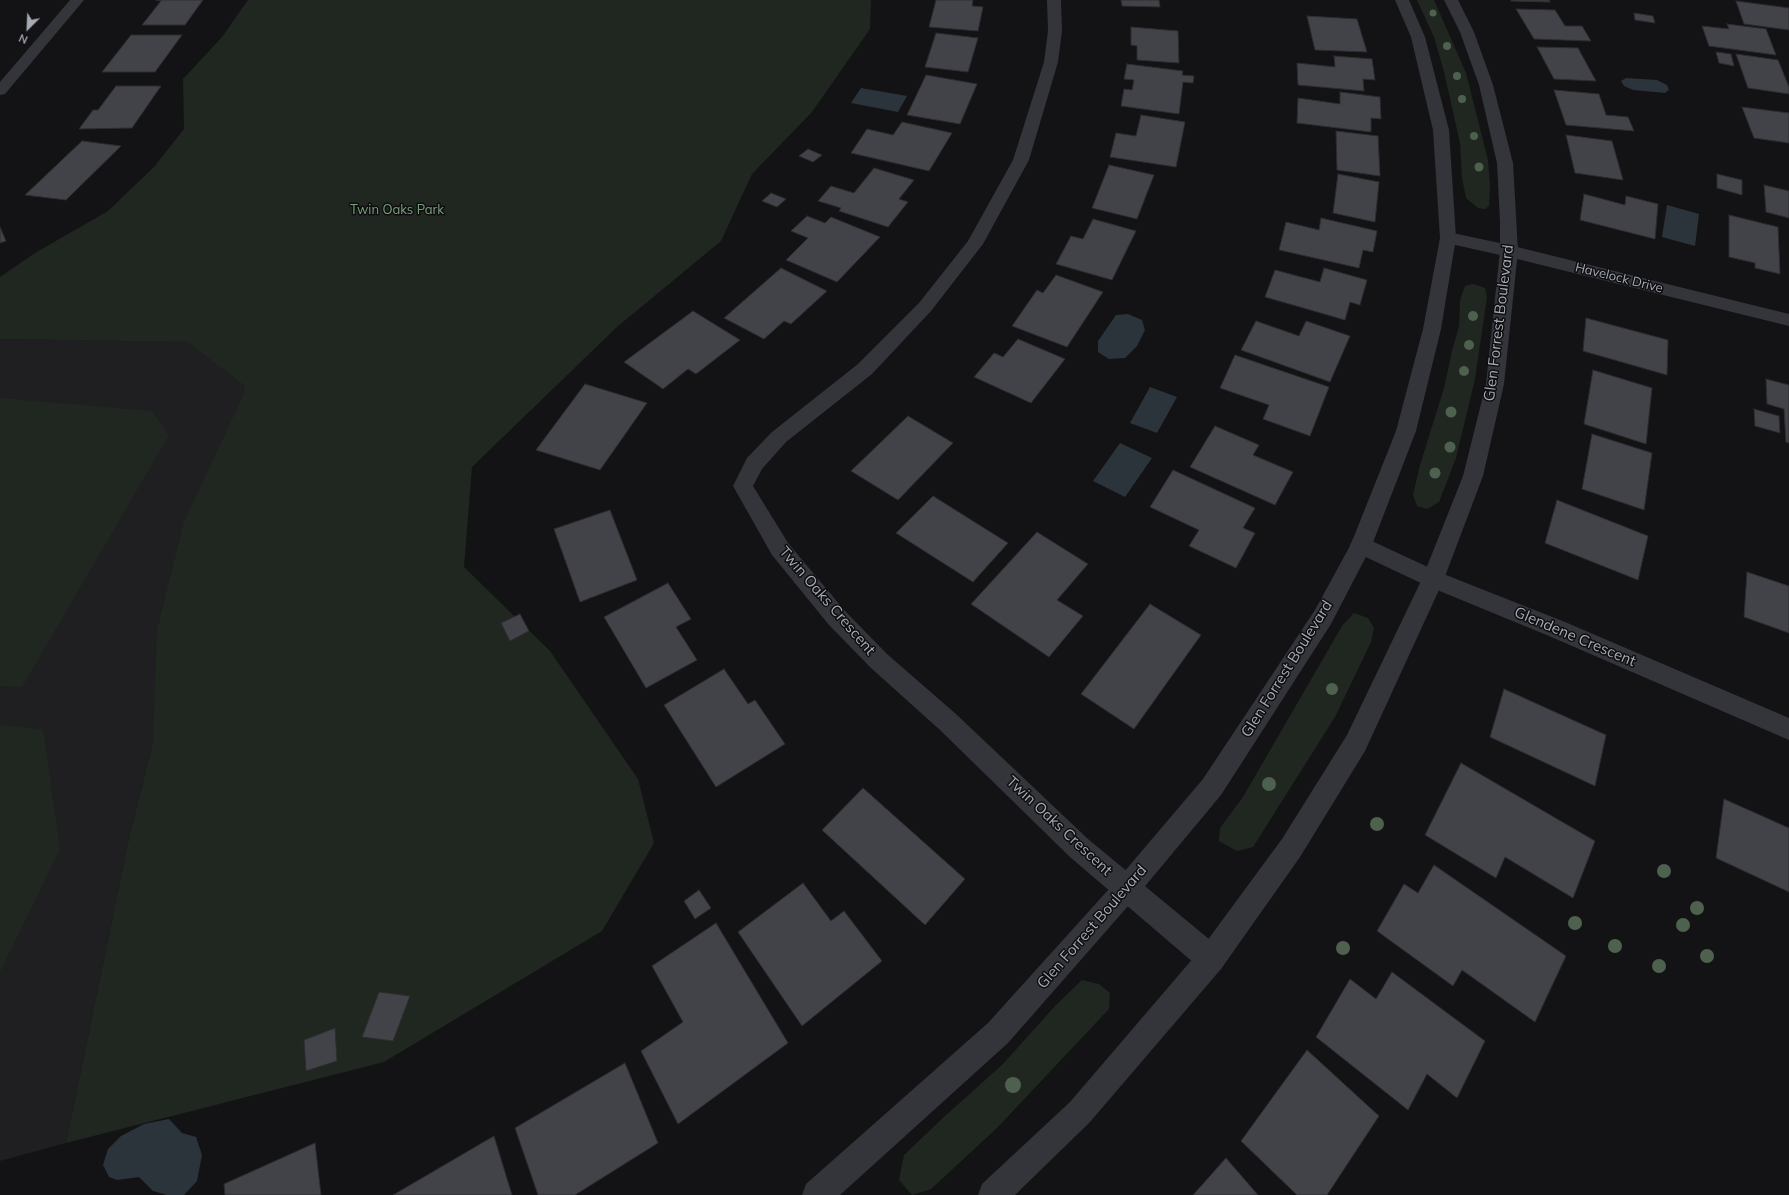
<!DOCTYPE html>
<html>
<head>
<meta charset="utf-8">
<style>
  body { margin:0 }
  #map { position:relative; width:1789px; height:1195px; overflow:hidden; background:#131315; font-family:Mulish,sans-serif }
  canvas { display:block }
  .north { position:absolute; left:8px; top:8px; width:40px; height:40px; -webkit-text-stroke:3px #0e0e10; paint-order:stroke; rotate:204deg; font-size:11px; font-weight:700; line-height:16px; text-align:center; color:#a5aab5 }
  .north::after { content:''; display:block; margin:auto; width:14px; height:18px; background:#a5aab5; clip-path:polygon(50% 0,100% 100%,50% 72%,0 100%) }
</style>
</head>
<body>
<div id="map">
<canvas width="1789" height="1195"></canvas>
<div class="north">N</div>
</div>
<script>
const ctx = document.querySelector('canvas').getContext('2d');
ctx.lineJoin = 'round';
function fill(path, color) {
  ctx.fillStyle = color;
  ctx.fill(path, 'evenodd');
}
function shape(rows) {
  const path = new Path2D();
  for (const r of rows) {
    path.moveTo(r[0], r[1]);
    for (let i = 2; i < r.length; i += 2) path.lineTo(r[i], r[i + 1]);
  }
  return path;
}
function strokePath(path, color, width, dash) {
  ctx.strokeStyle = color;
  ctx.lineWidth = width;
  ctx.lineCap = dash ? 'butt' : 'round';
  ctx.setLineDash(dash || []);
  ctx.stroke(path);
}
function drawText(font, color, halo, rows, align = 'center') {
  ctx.font = font + ' Mulish,sans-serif';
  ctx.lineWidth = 3;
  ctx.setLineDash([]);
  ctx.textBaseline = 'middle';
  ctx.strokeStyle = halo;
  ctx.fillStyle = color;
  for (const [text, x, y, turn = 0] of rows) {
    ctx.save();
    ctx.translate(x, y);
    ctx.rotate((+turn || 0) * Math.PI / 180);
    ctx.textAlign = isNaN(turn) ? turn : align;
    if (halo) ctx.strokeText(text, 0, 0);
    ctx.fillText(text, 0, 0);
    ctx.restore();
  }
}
const built = shape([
  [0,339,212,342,251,365,204,537,129,838,66,1143,0,1161]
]);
const green = shape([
  [248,0,871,0,870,29,812,112,752,174,721,241,617,327,472,467,464,567,550,651,638,779,654,843,602,931,384,1062,66,1143,129,838,153,742,157,631,184,522,242,398,245,386,188,342,0,339,0,277,35,253,108,211,154,167,184,129,183,79,222,37],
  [1417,0,1434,0,1466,73,1488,160,1490,186,1489,206,1485,209,1478,208,1466,198,1462,178,1460,143,1444,72,1434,37],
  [1473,284,1485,288,1487,297,1475,379,1456,458,1439,502,1427,509,1417,506,1413,495,1420,465,1444,388,1452,351,1459,326,1460,300,1465,286],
  [0,398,151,411,169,435,22,687,0,686],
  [1354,613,1368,618,1374,628,1371,642,1335,717,1253,847,1237,851,1219,841,1220,828,1243,797,1342,626],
  [0,725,43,729,60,849,0,972],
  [1082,980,1099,984,1110,993,1109,1009,997,1128,931,1189,912,1195,899,1180,904,1155,945,1116,1003,1064,1055,1006]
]);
const water = shape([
  [1626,78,1657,80,1667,85,1669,90,1665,93,1633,90,1624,86,1621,81],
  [861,88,907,96,898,112,851,103],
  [1667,205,1699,214,1695,246,1662,237],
  [1128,314,1142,320,1145,330,1137,346,1125,358,1109,359,1098,352,1098,341,1116,315],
  [1150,387,1177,397,1157,433,1130,423],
  [1120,443,1152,458,1125,497,1093,481],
  [169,1119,182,1133,196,1137,202,1155,197,1181,184,1195,167,1195,153,1191,139,1177,117,1180,109,1177,103,1165,108,1149,121,1136,144,1124]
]);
const building = shape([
  [156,0,203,0,185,25,142,25,161,1,156,0],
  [936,0,973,0,972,6,983,7,978,31,929,27,936,0],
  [1121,0,1159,0,1160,7,1122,6,1121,0],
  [1511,0,1549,0,1550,2,1511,1,1511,0],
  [1736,1,1789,8,1789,30,1744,24,1736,1],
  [1516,9,1555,10,1565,26,1582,26,1591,41,1534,39,1516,9],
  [1634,13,1653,16,1655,23,1635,20,1634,13],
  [1307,16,1357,19,1367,52,1315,50,1307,16],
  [1727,24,1766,29,1776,55,1709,46,1702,26,1729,29,1727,24],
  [1131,27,1178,31,1179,63,1137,60,1137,46,1131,45,1131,27],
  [936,33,978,38,968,72,925,67,936,33],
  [131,35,182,35,155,72,102,72,131,35],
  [1537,47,1578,48,1596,81,1554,79,1537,47],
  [1716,52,1731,54,1734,66,1719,63,1716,52],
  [1736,54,1778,60,1789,87,1789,94,1748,88,1736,54],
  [1334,56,1372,59,1375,80,1363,79,1364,91,1298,85,1297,63,1335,67,1334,56],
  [1127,64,1183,71,1182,75,1194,76,1193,83,1183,82,1179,114,1121,106,1124,89,1132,90,1134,80,1124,79,1127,64],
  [926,75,977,84,960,124,907,115,926,75],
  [116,86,161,86,132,128,79,129,93,110,98,110,116,86],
  [1554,90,1599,94,1606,115,1628,117,1634,131,1566,125,1554,90],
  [1340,92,1380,97,1381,119,1371,118,1371,132,1297,123,1298,98,1340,104,1340,92],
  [1742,107,1789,113,1789,143,1754,138,1742,107],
  [1141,115,1185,122,1176,167,1110,157,1116,133,1136,136,1141,115],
  [902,122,952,133,929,171,851,153,867,129,893,135,902,122],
  [1336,131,1378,136,1380,176,1337,170,1336,131],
  [1566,135,1612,141,1623,180,1575,173,1566,135],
  [82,141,121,146,66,200,25,195,82,141],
  [808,149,822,155,813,162,799,156,808,149],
  [1109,165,1154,175,1137,219,1092,208,1109,165],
  [874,168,914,180,899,199,908,202,888,227,839,211,841,208,818,201,831,186,854,193,874,168],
  [1338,174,1379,182,1375,222,1333,213,1338,174],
  [1717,174,1742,180,1742,195,1717,188,1717,174],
  [1764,185,1789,191,1789,218,1766,212,1764,185],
  [771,193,786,199,777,207,762,201,771,193],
  [1584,194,1625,205,1626,196,1658,204,1655,239,1580,220,1584,194],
  [1729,215,1778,227,1780,274,1755,268,1755,263,1729,257,1729,215],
  [807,216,825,223,831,217,880,237,837,282,786,260,808,238,791,231,807,216],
  [1321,218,1377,231,1373,252,1363,250,1359,268,1279,250,1286,222,1319,230,1321,218],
  [1093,219,1136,231,1112,280,1056,264,1071,236,1083,239,1093,219],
  [0,227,6,241,0,243,0,227],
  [781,268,827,291,791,324,784,321,764,339,724,318,781,268],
  [1324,268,1367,280,1360,305,1350,302,1345,320,1265,297,1275,270,1320,282,1324,268],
  [1056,275,1103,292,1067,347,1012,326,1037,290,1043,293,1056,275],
  [693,311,740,340,696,374,688,369,663,389,624,362,693,311],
  [1586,318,1668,340,1667,375,1583,351,1586,318],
  [1256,321,1299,336,1306,321,1350,336,1330,382,1241,350,1256,321],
  [1018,339,1065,359,1031,403,974,377,994,353,1003,357,1018,339],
  [1235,355,1329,387,1310,436,1263,419,1269,405,1220,388,1235,355],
  [1593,370,1652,388,1646,444,1584,424,1593,370],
  [1766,379,1789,385,1789,443,1786,442,1784,409,1767,404,1766,379],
  [585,384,647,403,600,470,536,450,585,384],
  [1754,409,1779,416,1780,433,1755,426,1754,409],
  [908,416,953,443,898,500,851,471,908,416],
  [1215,426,1259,445,1253,455,1293,472,1275,505,1190,467,1215,426],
  [1592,434,1652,453,1644,510,1582,489,1592,434],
  [1173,470,1255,508,1243,528,1255,533,1236,568,1189,546,1199,530,1150,507,1173,470],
  [933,496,1008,543,973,582,896,533,933,496],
  [1557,500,1648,536,1638,580,1545,543,1557,500],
  [610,510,637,580,580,602,554,529,610,510],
  [1037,532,1088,564,1057,600,1083,616,1049,657,971,604,1037,532],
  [1747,572,1789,586,1789,633,1744,617,1747,572],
  [668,583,691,619,676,627,697,660,646,688,604,617,668,583],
  [1150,604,1201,635,1134,729,1081,694,1150,604],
  [520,614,529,631,510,641,501,623,520,614],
  [724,669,748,704,755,700,785,744,716,787,664,705,724,669],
  [1504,689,1606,735,1595,786,1490,737,1504,689],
  [1461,763,1595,841,1573,898,1505,857,1496,878,1425,835,1461,763],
  [863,788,965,879,925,925,822,830,863,788],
  [1724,799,1789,828,1789,892,1716,858,1724,799],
  [1434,865,1566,956,1535,1022,1462,970,1453,986,1377,931,1404,884,1418,893,1434,865],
  [803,883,831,921,844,911,882,961,802,1026,738,932,803,883],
  [699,890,711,908,695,919,684,901,699,890],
  [716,923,788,1043,678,1124,641,1051,683,1022,652,966,716,923],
  [1392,972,1485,1041,1457,1098,1427,1074,1408,1110,1316,1037,1350,979,1376,999,1392,972],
  [379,992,410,996,393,1041,362,1037,379,992],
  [335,1028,337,1061,306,1071,304,1040,335,1028],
  [1307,1050,1379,1116,1327,1195,1297,1195,1241,1141,1307,1050],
  [625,1063,658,1143,575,1195,538,1195,515,1128,625,1063],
  [494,1136,512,1195,393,1195,494,1136],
  [315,1143,321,1195,225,1195,224,1184,315,1143],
  [1226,1158,1258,1195,1193,1195,1226,1158]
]);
const minor = shape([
  [70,0,84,0,5,94,0,95,0,82,70,0],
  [1047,0,1061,0,1062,31,1058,62,1029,160,983,244,931,311,872,374,786,442,762,469,753,486,788,543,845,611,887,654,956,714,1088,839,1221,949,1225,959,1221,969,1211,973,1201,969,1070,857,940,730,871,668,829,625,772,555,733,486,747,458,772,432,858,364,919,303,968,241,1013,160,1044,62,1048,31,1047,0],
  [1448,232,1509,245,1789,314,1789,326,1509,257,1442,242,1440,238,1442,234,1448,232],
  [1361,536,1441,573,1565,622,1789,718,1789,740,1549,636,1425,585,1353,551,1350,545,1353,539,1361,536]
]);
const tertiary = shape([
  [1395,0,1409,0,1425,37,1449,130,1456,238,1441,329,1416,431,1372,545,1331,624,1221,795,1136,897,1008,1043,840,1195,802,1195,806,1184,988,1023,1118,879,1203,779,1315,610,1351,544,1396,431,1423,329,1440,238,1433,130,1411,37,1395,0],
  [1444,0,1458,0,1474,32,1493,85,1513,163,1518,251,1504,384,1483,476,1444,579,1365,751,1300,857,1221,969,1090,1122,1015,1195,978,1195,982,1184,1070,1102,1201,949,1282,839,1347,735,1422,579,1463,476,1486,384,1500,251,1500,222,1497,163,1479,85,1460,32,1444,0]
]);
const trees = [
  [1433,13,3.5],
  [1447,46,4],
  [1457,76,4],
  [1462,99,4],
  [1474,136,4],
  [1479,167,4.5],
  [1473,316,5],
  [1469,345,5],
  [1464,371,5],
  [1451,412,5.5],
  [1450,447,5.5],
  [1435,473,5.5],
  [1332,689,6],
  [1269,784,7],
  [1377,824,7],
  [1664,871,7],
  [1697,908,7],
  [1575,923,7],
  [1683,925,7],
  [1615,946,7],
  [1343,948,7],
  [1707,956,7],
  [1659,966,7],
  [1013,1085,8]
];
const farParknames = [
  ["Twin Oaks Park",397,210]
];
const farStreetnames = [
  ["Havelock Drive",1619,278,14]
];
const streetNames = [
  ["Glen Forrest Boulevard",1499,323,-83],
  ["Twin Oaks Crescent",827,601,49],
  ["Glendene Crescent",1575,637,23],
  ["Glen Forrest Boulevard",1287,669,-58],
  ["Twin Oaks Crescent",1059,826,43],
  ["Glen Forrest Boulevard",1092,927,-49]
];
fill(built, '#1f1f22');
fill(green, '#1f2720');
fill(water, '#2b343a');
fill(building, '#424348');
strokePath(building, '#2d2d31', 1);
fill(minor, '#34353a');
fill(tertiary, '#34353a');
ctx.fillStyle = '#4d614e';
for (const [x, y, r] of trees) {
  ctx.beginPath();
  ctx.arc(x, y, r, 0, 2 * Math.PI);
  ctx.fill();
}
drawText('13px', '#7ca07c', '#0e0e10', farParknames);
drawText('13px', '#a5aab5', '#0e0e10', farStreetnames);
drawText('15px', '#a5aab5', '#0e0e10', streetNames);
</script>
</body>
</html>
